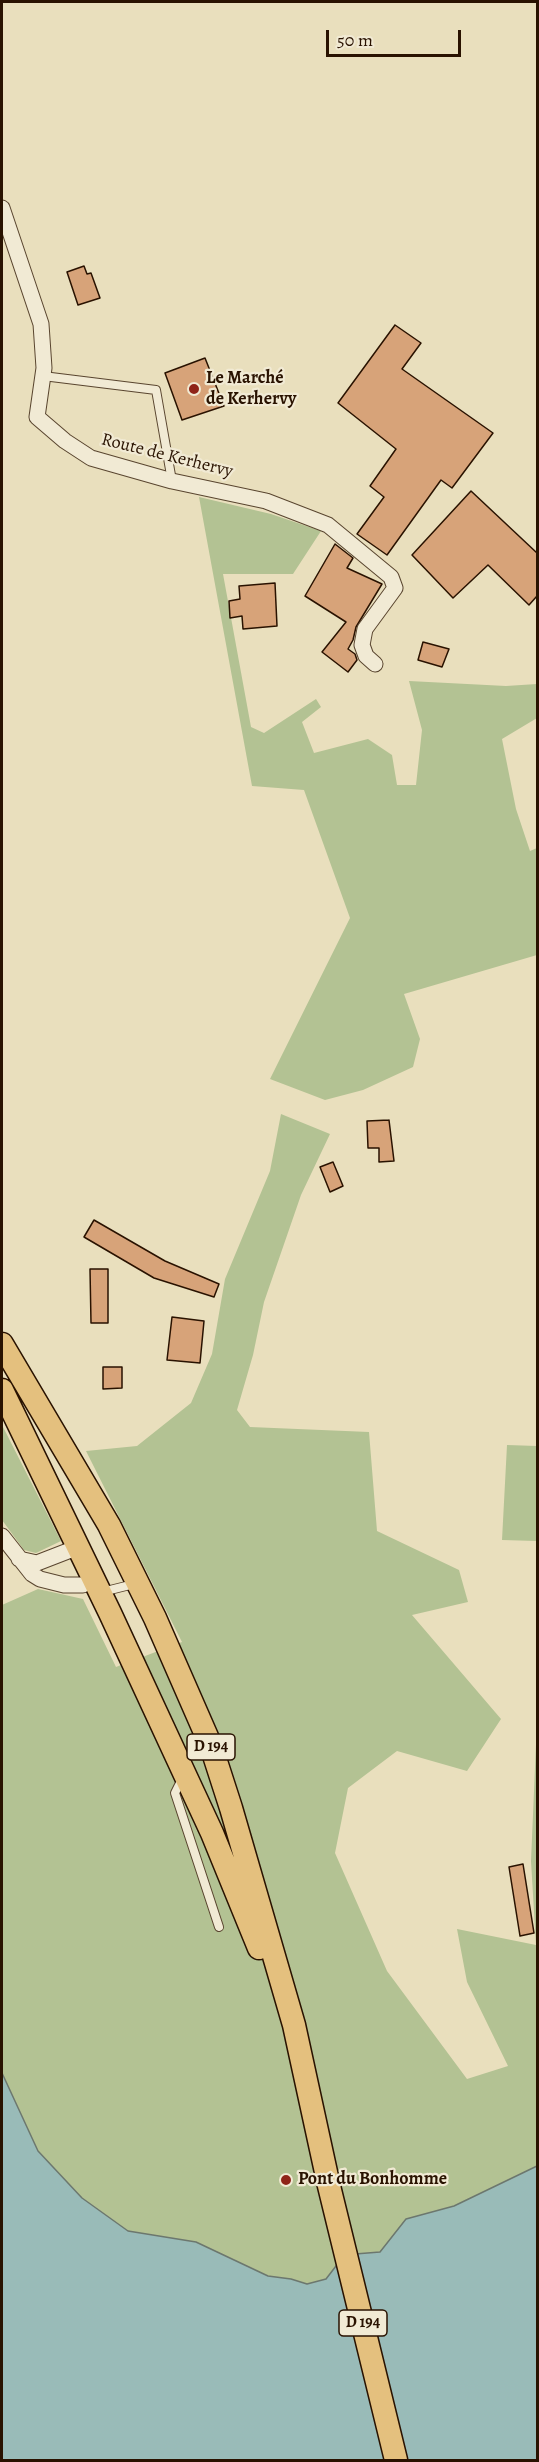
<!DOCTYPE html>
<html>
<head>
<meta charset="utf-8">
<style>
  body { margin:0 }
  #map { position:relative; width:539px; height:2462px; overflow:hidden; background:#e9dfbd; font-family:Alegreya,serif }
  canvas { display:block }
  .frame { position:absolute; inset:0; border:3px solid #291200; pointer-events:none }
  .scale { position:absolute; left:326px; top:30px; width:135px; height:27px; box-sizing:border-box; border:3px solid #291200; border-top:0; padding-left:8px; font-size:18px; line-height:21px; white-space:nowrap; color:#291200; -webkit-text-stroke:4px #f1ead4; paint-order:stroke }
</style>
</head>
<body>
<div id="map">
<canvas width="539" height="2462"></canvas>
<div class="frame"></div>
<div class="scale">50 m</div>
</div>
<script>
const ctx = document.querySelector('canvas').getContext('2d');
ctx.lineJoin = 'round';
function fill(path, color) {
  ctx.fillStyle = color;
  ctx.fill(path, 'evenodd');
}
function shape(rows) {
  const path = new Path2D();
  for (const r of rows) {
    path.moveTo(r[0], r[1]);
    for (let i = 2; i < r.length; i += 2) path.lineTo(r[i], r[i + 1]);
  }
  return path;
}
function strokePath(path, color, width, dash) {
  ctx.strokeStyle = color;
  ctx.lineWidth = width;
  ctx.lineCap = dash ? 'butt' : 'round';
  ctx.setLineDash(dash || []);
  ctx.stroke(path);
}
function drawText(font, color, halo, rows, align = 'center') {
  ctx.font = font + ' Alegreya,serif';
  ctx.lineWidth = 4.5;
  ctx.setLineDash([]);
  ctx.textBaseline = 'middle';
  ctx.strokeStyle = halo;
  ctx.fillStyle = color;
  for (const [text, x, y, turn = 0] of rows) {
    ctx.save();
    ctx.translate(x, y);
    ctx.rotate((+turn || 0) * Math.PI / 180);
    ctx.textAlign = isNaN(turn) ? turn : align;
    if (halo) ctx.strokeText(text, 0, 0);
    ctx.fillText(text, 0, 0);
    ctx.restore();
  }
}
const green = shape([
  [199,497,271,514,321,531,293,574,223,574,251,727,264,733,316,699,321,707,302,722,314,753,368,739,392,755,397,785,416,785,422,730,409,681,506,686,537,684,537,718,502,739,516,809,530,851,537,848,537,955,404,994,420,1039,413,1067,363,1090,325,1100,270,1079,350,918,304,790,252,786],
  [281,1114,330,1134,301,1195,264,1302,253,1355,237,1410,250,1427,369,1432,377,1531,459,1570,468,1602,412,1615,501,1719,467,1771,397,1751,348,1788,335,1853,387,1971,467,2079,508,2066,467,1982,457,1929,536,1945,531,1861,537,1721,537,2314,336,2266,326,2279,307,2284,291,2279,268,2276,196,2242,128,2231,82,2198,38,2151,2,2073,2,1605,38,1589,83,1599,116,1667,182,1642,86,1451,137,1446,191,1403,212,1354,225,1279,270,1171],
  [2,1425,61,1541,36,1553,24,1550,2,1520],
  [507,1445,537,1446,537,1541,502,1540]
]);
const water = shape([
  [2,2073,38,2151,82,2198,128,2231,196,2242,268,2276,291,2279,307,2284,326,2279,336,2266,355,2254,380,2252,406,2219,454,2206,537,2166,537,2460,2,2460,2,2073]
]);
const building = shape([
  [84,266,87,274,91,273,100,298,78,305,67,272,84,266],
  [395,325,421,343,402,369,493,433,452,488,441,480,387,555,357,534,384,497,370,486,396,449,338,403,395,325],
  [205,358,224,406,182,420,165,373,205,358],
  [471,491,537,553,537,596,529,605,488,565,453,598,412,555,471,491],
  [335,544,353,558,347,568,382,584,356,627,353,640,348,649,355,654,357,660,348,672,322,652,346,622,305,596,335,544],
  [275,583,277,626,243,629,242,616,230,618,229,601,240,599,239,586,275,583],
  [423,642,449,649,442,667,418,660,423,642],
  [389,1120,394,1161,379,1162,379,1148,368,1148,367,1121,389,1120],
  [333,1162,343,1186,330,1192,320,1167,333,1162],
  [94,1220,165,1261,219,1284,214,1297,154,1278,84,1237,94,1220],
  [90,1269,108,1269,108,1323,91,1323,90,1269],
  [172,1317,204,1321,200,1363,167,1360,172,1317],
  [103,1367,122,1367,122,1388,103,1389,103,1367],
  [523,1864,534,1933,520,1936,509,1867,523,1864]
]);
const lane = shape([
  [43,376,156,390,172,481],
  [102,1592,134,1584],
  [182,1779,175,1793,219,1927]
]);
const street = shape([
  [2,208,41,324,44,368,37,417,65,441,91,458,172,481,266,501,328,525,391,577,395,588,365,629,362,645,366,656,375,664],
  [2,1536,32,1574,40,1579,64,1585,83,1585],
  [19,1559,37,1563,68,1551]
]);
const primary = shape([
  [2,1344,109,1525,155,1618,211,1746,231,1808,294,2025,329,2186,396,2460],
  [2,1390,110,1613,212,1833,259,1948]
]);
const markers = [
  [194,389,6,"#8f2418"],
  [286,2180,6,"#8f2418"]
];
const shields = [
  [211,1747,48],
  [363,2323,48]
];
const shieldNames = [
  ["D 194",211,1747],
  ["D 194",363,2323]
];
const poiNames = [
  ["Le Marché",206,379],
  ["de Kerhervy",206,400],
  ["Pont du Bonhomme",298,2180]
];
const streetNames = [
  ["Route de Kerhervy",167,456,14]
];
fill(green, '#b3c293');
fill(water, '#99bbb8');
strokePath(water, '#6c776e', 1.5);
fill(building, '#d7a379');
strokePath(building, '#291200', 1.5);
strokePath(lane, '#59452f', 10);
strokePath(street, '#59452f', 17);
strokePath(primary, '#291200', 25);
strokePath(lane, '#f1ead4', 8);
strokePath(street, '#f1ead4', 15);
strokePath(primary, '#e4c07e', 22);
for (const [x, y, r, color] of markers) {
  const dot = new Path2D();
  dot.arc(x, y, r, 0, 2 * Math.PI);
  ctx.fillStyle = color;
  ctx.fill(dot);
  strokePath(dot, '#f1ead4', 2);
}
for (const [x, y, w] of shields) {
  const box = new Path2D();
  box.roundRect(x - w / 2, y - 13, w, 26, 4.5);
  ctx.fillStyle = '#f1ead4';
  ctx.fill(box);
  strokePath(box, '#291200', 1.5);
}
drawText('bold 16px', '#291200', null, shieldNames);
drawText('bold 18px', '#291200', '#f1ead4', poiNames, 'left');
drawText('18px', '#291200', '#f1ead4', streetNames);
</script>
</body>
</html>
